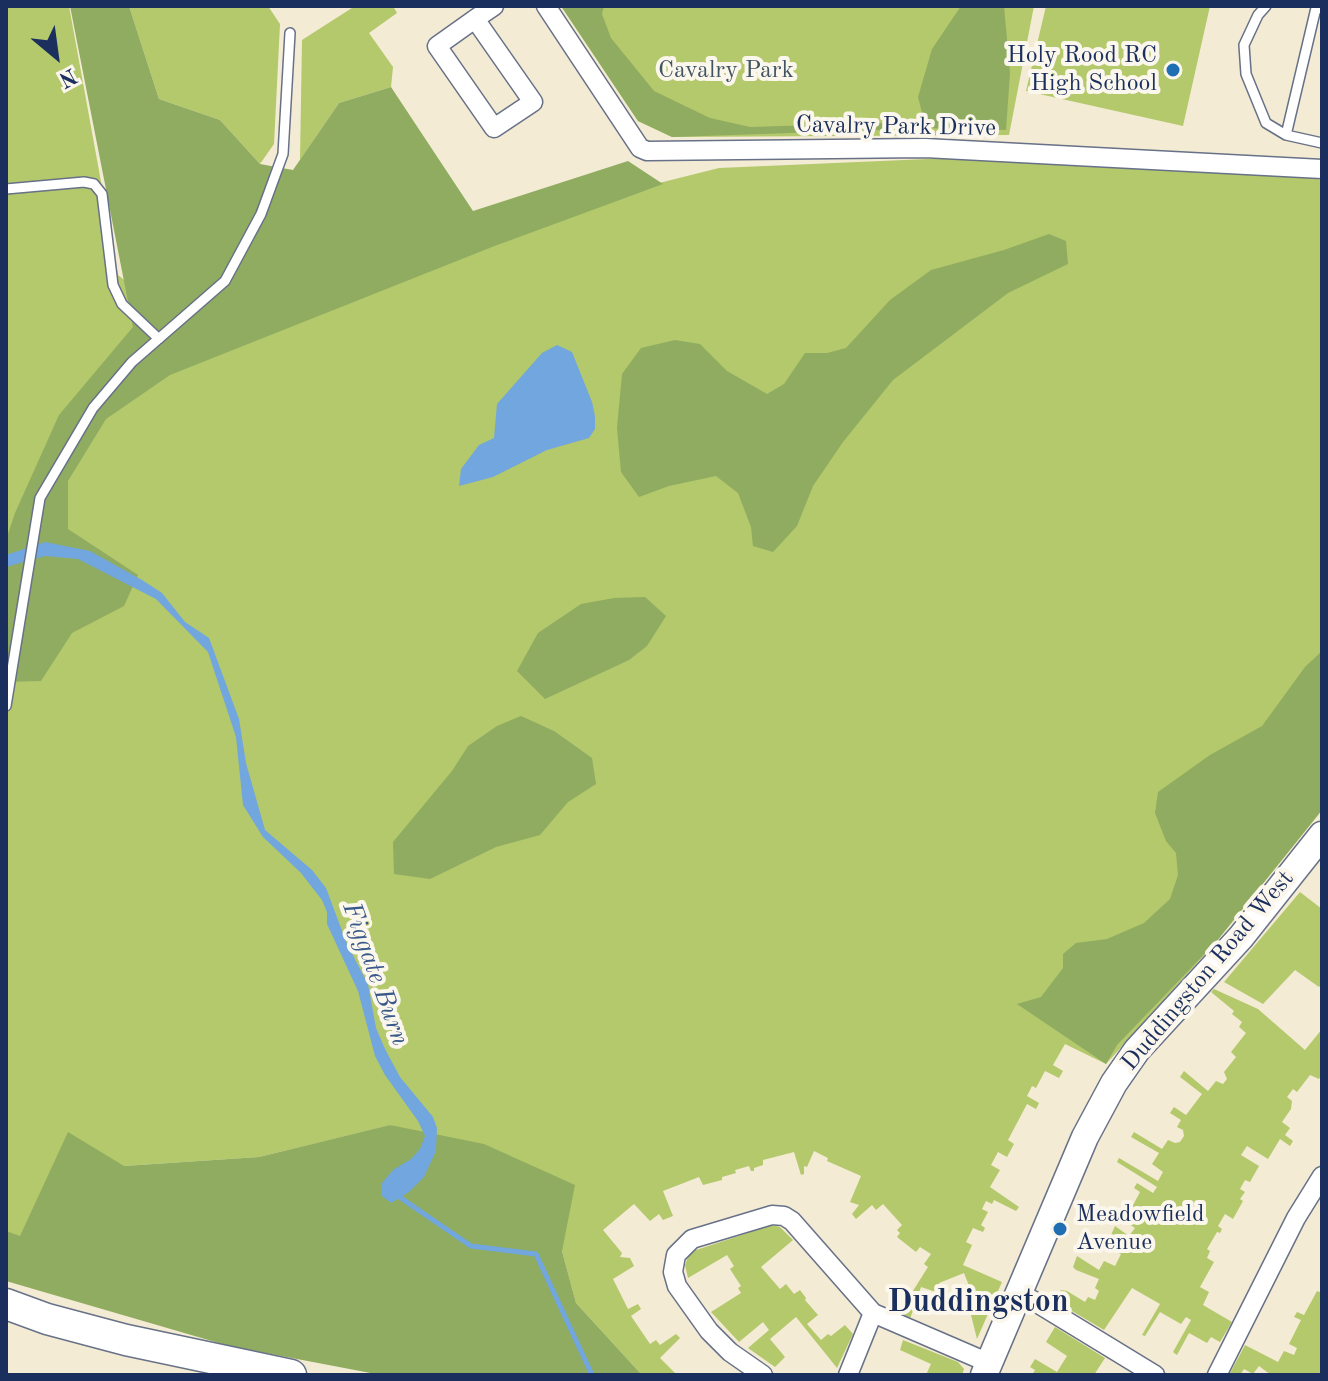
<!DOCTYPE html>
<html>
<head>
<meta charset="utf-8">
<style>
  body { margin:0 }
  #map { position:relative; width:1328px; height:1381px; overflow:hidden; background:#f4ebd4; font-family:"Old Standard TT",serif }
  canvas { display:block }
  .frame { position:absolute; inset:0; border:8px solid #1b2f5e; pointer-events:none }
  .north { position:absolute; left:16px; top:16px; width:80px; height:80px; -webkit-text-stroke:6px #fbf7ec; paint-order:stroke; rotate:151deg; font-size:22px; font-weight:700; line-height:32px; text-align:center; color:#1b2f5e }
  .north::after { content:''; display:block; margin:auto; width:28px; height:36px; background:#1b2f5e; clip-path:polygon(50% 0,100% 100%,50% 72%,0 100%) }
</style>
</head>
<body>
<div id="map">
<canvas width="1328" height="1381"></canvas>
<div class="frame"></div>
<div class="north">N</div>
</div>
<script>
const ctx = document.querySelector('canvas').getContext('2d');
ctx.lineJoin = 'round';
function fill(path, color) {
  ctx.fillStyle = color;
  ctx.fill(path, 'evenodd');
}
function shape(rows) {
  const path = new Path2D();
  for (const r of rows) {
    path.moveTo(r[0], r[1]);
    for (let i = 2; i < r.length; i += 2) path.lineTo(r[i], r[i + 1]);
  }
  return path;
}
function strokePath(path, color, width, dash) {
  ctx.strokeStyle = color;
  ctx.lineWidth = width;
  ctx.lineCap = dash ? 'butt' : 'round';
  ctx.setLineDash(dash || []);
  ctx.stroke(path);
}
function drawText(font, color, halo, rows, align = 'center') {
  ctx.font = font + ' "Old Standard TT",serif';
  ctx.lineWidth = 8;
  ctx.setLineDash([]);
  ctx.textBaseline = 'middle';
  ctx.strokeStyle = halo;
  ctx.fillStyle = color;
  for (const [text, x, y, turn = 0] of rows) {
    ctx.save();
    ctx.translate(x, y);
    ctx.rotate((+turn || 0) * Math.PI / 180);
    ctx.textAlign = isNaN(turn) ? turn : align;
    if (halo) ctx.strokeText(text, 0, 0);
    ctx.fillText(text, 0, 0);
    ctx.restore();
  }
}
const green = shape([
  [6,6,69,6,118,275,160,308,719,168,997,156,1259,168,1322,180,1322,810,1216,942,1106,1064,1065,1044,1053,1065,1063,1071,1059,1078,1045,1071,1036,1088,1032,1086,1027,1096,1039,1103,1036,1109,1027,1104,1008,1140,1014,1144,1007,1157,998,1152,991,1165,1000,1170,990,1187,1019,1207,1016,1211,994,1200,992,1204,986,1201,982,1209,988,1212,981,1225,985,1228,983,1232,973,1228,966,1242,972,1245,963,1265,1002,1282,977,1339,967,1299,973,1296,964,1273,939,1283,941,1290,936,1292,921,1287,910,1319,899,1313,928,1267,924,1264,931,1254,920,1247,916,1252,897,1237,900,1233,897,1230,902,1225,883,1204,876,1210,872,1205,856,1219,852,1214,859,1205,850,1202,861,1176,827,1161,828,1158,814,1151,807,1167,804,1166,804,1174,801,1175,794,1152,763,1160,763,1165,754,1168,754,1171,751,1171,749,1166,735,1170,736,1173,722,1177,722,1180,703,1185,699,1177,663,1191,673,1216,663,1220,659,1214,650,1221,634,1204,603,1230,622,1253,620,1257,630,1258,634,1266,613,1279,628,1309,638,1304,641,1309,631,1316,650,1344,656,1340,660,1345,676,1334,680,1338,660,1358,677,1375,642,1375,576,1303,562,1251,391,1125,259,1157,124,1166,6,1281],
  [129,6,268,6,280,24,274,144,260,164,220,120,159,99],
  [355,6,393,6,397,13,369,33,393,67,391,87,339,103,300,160,302,40],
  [561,6,1034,6,1009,135,672,137,638,121],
  [1046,6,1210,6,1183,126,1026,91],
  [1300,892,1322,909,1322,984,1319,987,1295,970,1263,1004,1224,982],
  [1214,989,1258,1009,1305,1050,1322,1029,1322,1074,1319,1079,1310,1075,1297,1092,1293,1089,1287,1097,1292,1101,1291,1109,1282,1122,1290,1128,1285,1135,1293,1141,1290,1146,1280,1139,1268,1159,1247,1146,1241,1155,1259,1166,1250,1182,1245,1180,1240,1189,1245,1192,1240,1199,1243,1201,1233,1219,1225,1214,1218,1226,1222,1229,1220,1233,1217,1232,1207,1249,1210,1251,1207,1258,1214,1262,1200,1287,1209,1292,1203,1305,1232,1322,1220,1342,1211,1337,1207,1343,1189,1333,1177,1355,1173,1352,1191,1320,1186,1317,1181,1324,1160,1312,1145,1336,1142,1335,1160,1304,1132,1288,1104,1330,1055,1301,1061,1290,1067,1291,1085,1302,1088,1297,1095,1300,1099,1291,1095,1288,1099,1279,1076,1270,1073,1267,1077,1256,1099,1270,1104,1261,1115,1266,1121,1254,1113,1251,1118,1239,1111,1235,1115,1226,1129,1236,1135,1228,1118,1217,1123,1208,1130,1211,1140,1192,1134,1188,1137,1183,1153,1193,1157,1187,1117,1162,1119,1158,1158,1181,1163,1172,1152,1164,1159,1153,1131,1137,1134,1132,1162,1149,1168,1140,1175,1143,1180,1142,1184,1136,1183,1130,1177,1127,1181,1120,1170,1113,1174,1107,1186,1115,1202,1094,1180,1077,1184,1071,1208,1091,1216,1081,1223,1084,1227,1079,1224,1072,1236,1057,1231,1052,1246,1033,1239,1027,1242,1022,1232,1014,1234,1011,1211,992],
  [772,1225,780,1227,793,1240,761,1267,780,1289,786,1284,794,1294,800,1290,806,1298,805,1300,818,1315,807,1324,821,1340,828,1334,831,1336,845,1325,853,1334,837,1368,796,1317,770,1339,785,1357,775,1367,748,1348,769,1330,763,1322,739,1342,711,1312,741,1293,738,1288,741,1286,730,1269,734,1266,727,1255,688,1278,685,1265,690,1252],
  [1317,1291,1322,1293,1322,1375,1271,1375,1259,1366,1253,1374,1244,1369,1240,1375,1229,1375,1245,1345,1278,1362,1284,1351,1294,1355,1297,1348,1289,1344,1301,1320,1294,1317,1297,1312,1304,1315],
  [1055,1327,1105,1358,1094,1375,1032,1375,1035,1370,1030,1367,1035,1359,1057,1372,1067,1356,1046,1342],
  [903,1340,958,1362,964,1369,962,1375,926,1375,931,1364,900,1350]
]);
const forest = shape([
  [70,6,129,6,159,99,220,120,260,164,293,170,339,103,391,87,473,211,628,161,663,184,492,247,170,375,106,419,68,481,68,529,138,575,124,606,72,633,41,681,6,682,6,540,15,513,59,415,133,327],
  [561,6,604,6,602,14,611,38,654,91,710,118,750,127,912,122,911,129,672,137,638,121],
  [961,6,1004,6,1010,73,1006,130,926,128,918,97,932,49],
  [1049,234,1066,241,1068,264,1008,293,893,380,843,442,813,486,797,526,773,552,753,546,751,527,738,493,716,476,669,486,639,497,621,472,617,428,622,374,641,348,675,340,700,344,727,371,767,394,784,384,805,353,827,353,846,348,890,300,931,270,1004,250],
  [645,597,666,616,647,646,629,660,545,699,517,671,538,633,581,604,614,598],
  [1322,651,1322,810,1216,942,1117,1045,1106,1064,1017,1004,1041,997,1063,968,1063,954,1076,943,1107,939,1144,923,1170,899,1178,875,1176,853,1166,841,1155,813,1158,792,1210,755,1262,726,1305,667],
  [521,716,554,731,592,758,596,784,568,802,540,835,496,847,430,879,394,874,393,842,452,771,468,746,497,726],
  [390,1125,484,1144,575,1185,562,1251,576,1303,642,1375,381,1375,229,1346,6,1281,6,1231,20,1236,68,1132,124,1166,259,1157]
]);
const water = shape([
  [557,345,572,352,592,402,595,416,595,429,589,438,547,450,493,477,459,486,461,469,479,445,494,438,497,404,542,353],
  [45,542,90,551,142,580,162,593,185,622,209,638,239,719,246,763,265,830,312,870,326,888,347,944,368,984,376,1028,385,1049,400,1077,433,1117,437,1128,436,1151,424,1177,409,1192,391,1203,382,1196,382,1183,393,1170,411,1159,420,1149,425,1136,418,1121,385,1075,375,1056,358,991,327,924,327,912,322,900,301,873,263,837,243,805,236,737,208,652,156,599,78,559,45,556,6,567,6,555]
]);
const stream = shape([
  [395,1194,471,1246,536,1254,592,1375]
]);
const lane = shape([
  [1266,6,1258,15,1244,45,1246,74,1266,123,1286,135,1322,143],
  [1286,135,1316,8,1322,9],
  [6,189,84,182,94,184,102,194,113,285,122,304,159,339],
  [6,706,40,498,93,408,132,362,225,281,261,214,283,154,290,33]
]);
const street = shape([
  [546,6,640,148,647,151,925,148,1322,169],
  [475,19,533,102,494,128,437,46,475,19,494,6],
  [1019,1292,1155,1375],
  [763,1375,730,1352,709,1331,677,1286,673,1272,676,1255,692,1239,772,1215,784,1216,792,1221,873,1313,989,1363],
  [848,1375,873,1313],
  [1217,1375,1296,1218,1322,1176]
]);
const secondary = shape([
  [984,1375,1085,1137,1114,1083,1137,1050,1241,937,1322,835]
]);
const primary = shape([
  [6,1304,47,1319,126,1340,291,1375]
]);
const markers = [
  [1173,70,8,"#1f6fb2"],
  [1060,1229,8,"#1f6fb2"]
];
const poiNames = [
  ["Holy Rood RC",1157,56],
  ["High School",1157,84],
  ["Meadowfield",1076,1215,"left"],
  ["Avenue",1076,1243,"left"]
];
const parkNames = [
  ["Cavalry Park",726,71]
];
const streetNames = [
  ["Cavalry Park Drive",896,127,1],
  ["Duddingston Road West",1208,971,-50]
];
const waterNames = [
  ["Figgate Burn",375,974,70]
];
const districtNames = [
  ["Duddingston",978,1303]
];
fill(green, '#b4c86c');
fill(forest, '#8fac60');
fill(water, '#71a6de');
strokePath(stream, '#71a6de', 5);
strokePath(lane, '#677187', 12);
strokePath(street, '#677187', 21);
strokePath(secondary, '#677187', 29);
strokePath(primary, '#677187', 33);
strokePath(lane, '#fff', 9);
strokePath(street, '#fff', 18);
strokePath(secondary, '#fff', 26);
strokePath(primary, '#fff', 30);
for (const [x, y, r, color] of markers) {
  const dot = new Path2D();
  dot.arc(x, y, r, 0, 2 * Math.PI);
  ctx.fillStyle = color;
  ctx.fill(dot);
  strokePath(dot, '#fbf7ec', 3);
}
drawText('24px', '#1b2f5e', '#fbf7ec', poiNames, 'right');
drawText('24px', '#415562', '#fbf7ec', parkNames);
drawText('24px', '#1b2f5e', '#fbf7ec', streetNames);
drawText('italic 26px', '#39598b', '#fbf7ec', waterNames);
drawText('bold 32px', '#1b2f5e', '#fbf7ec', districtNames);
</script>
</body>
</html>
